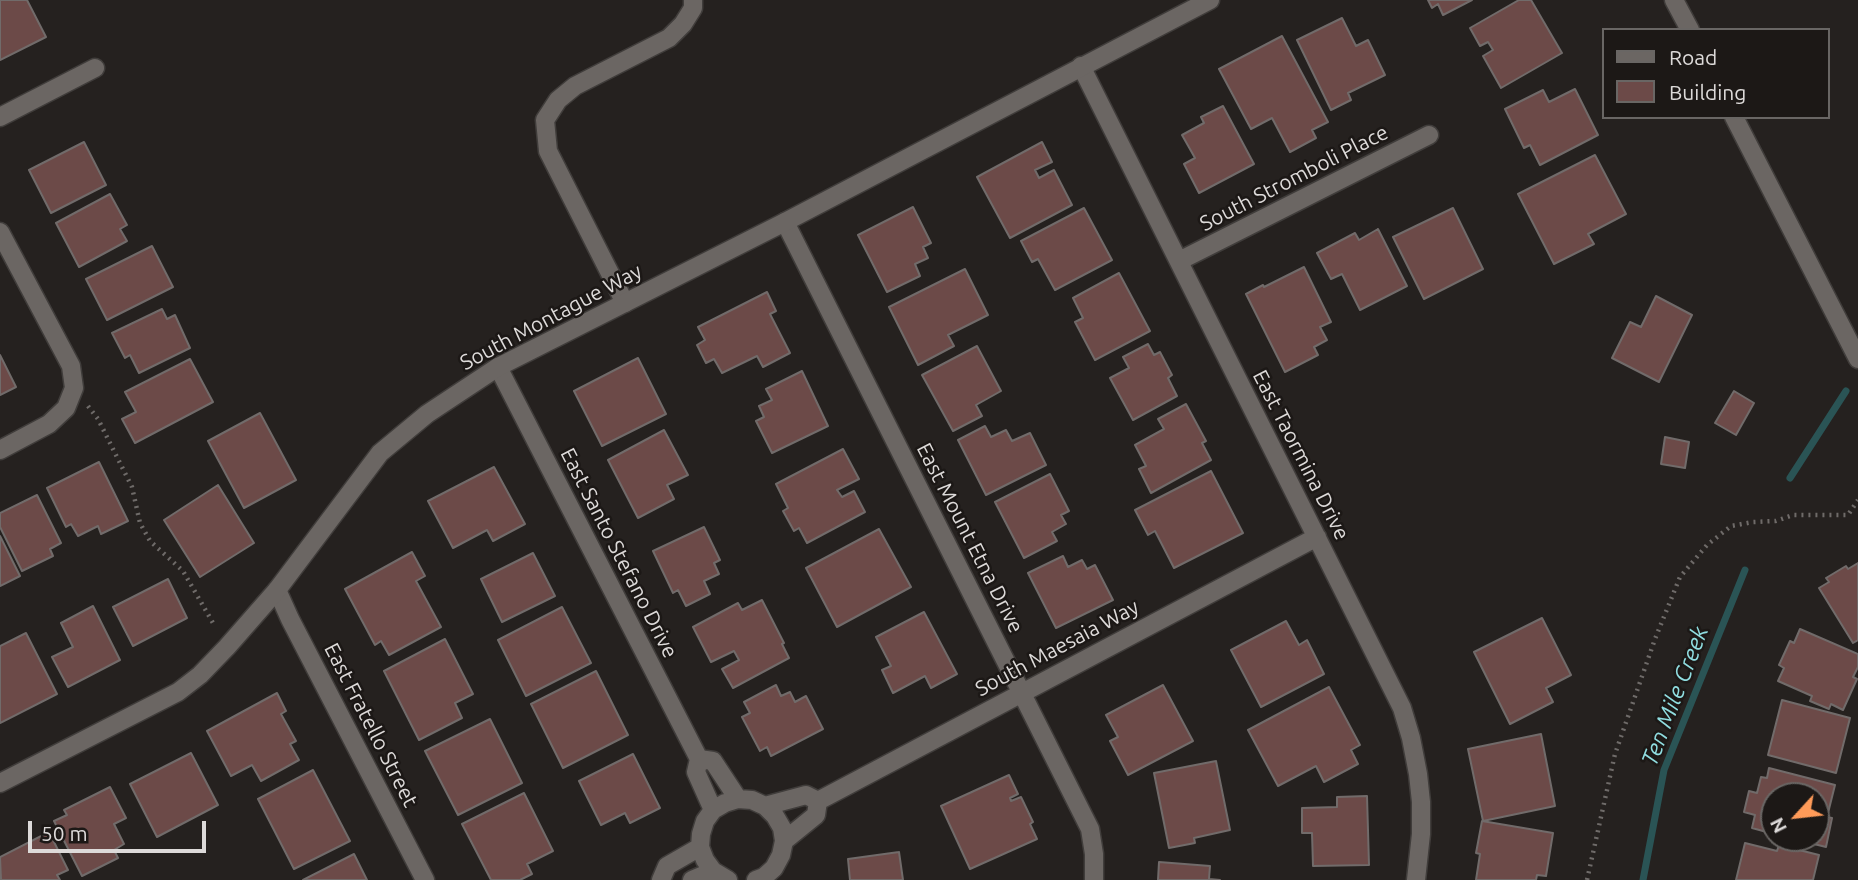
<!DOCTYPE html>
<html>
<head>
<meta charset="utf-8">
<style>
  body { margin:0 }
  #map { position:relative; width:1858px; height:880px; overflow:hidden; background:#25211f; font-family:Ubuntu,sans-serif }
  canvas { display:block }
  .legend { position:absolute; left:1602px; top:28px; width:228px; height:91px; box-sizing:border-box; background:#1c1816; border:2px solid #696664; margin:0; padding:9px 12px; list-style:none; font-size:21px; color:#dddad9 }
  .legend li { display:flex; align-items:center; gap:14px; height:35px }
  .legend b { width:35px; border:2px solid #696664 }
  .north { position:absolute; left:1760px; top:782px; width:70px; height:70px; box-sizing:border-box; background:#1c1816; border:2px solid #696664; border-radius:50%; rotate:243deg; font-size:19px; font-weight:700; line-height:28px; text-align:center; color:#dddad9 }
  .north::after { content:''; display:block; margin:auto; width:24px; height:32px; background:#ff9b59; clip-path:polygon(50% 0,100% 100%,50% 72%,0 100%) }
  .scale { position:absolute; left:28px; top:821px; width:178px; height:32px; box-sizing:border-box; border:4px solid #dddad9; border-top:0; padding-left:9px; font-size:21px; line-height:24px; white-space:nowrap; color:#dddad9; -webkit-text-stroke:5px #1c1816; paint-order:stroke }
</style>
</head>
<body>
<div id="map">
<canvas width="1858" height="880"></canvas>
<ul class="legend">
<li><b style="height:9px;background:#6b6663"></b>Road</li>
<li><b style="height:19px;background:#6c4a48"></b>Building</li>
</ul>
<div class="north">N</div>
<div class="scale">50 m</div>
</div>
<script>
const ctx = document.querySelector('canvas').getContext('2d');
ctx.lineJoin = 'round';
function shape(rows) {
  const path = new Path2D();
  for (const r of rows) {
    path.moveTo(r[0], r[1]);
    for (let i = 2; i < r.length; i += 2) path.lineTo(r[i], r[i + 1]);
  }
  return path;
}
function strokePath(path, color, width, dash) {
  ctx.strokeStyle = color;
  ctx.lineWidth = width;
  ctx.lineCap = dash ? 'butt' : 'round';
  ctx.setLineDash(dash || []);
  ctx.stroke(path);
}
function fill(path, color) {
  ctx.fillStyle = color;
  ctx.fill(path, 'evenodd');
}
function drawText(font, color, halo, rows, align = 'center') {
  ctx.font = font + ' Ubuntu,sans-serif';
  ctx.lineWidth = 5;
  ctx.setLineDash([]);
  ctx.textBaseline = 'middle';
  ctx.strokeStyle = halo;
  ctx.fillStyle = color;
  for (const [text, x, y, turn = 0] of rows) {
    ctx.save();
    ctx.translate(x, y);
    ctx.rotate((+turn || 0) * Math.PI / 180);
    ctx.textAlign = isNaN(turn) ? turn : align;
    if (halo) ctx.strokeText(text, 0, 0);
    ctx.fillText(text, 0, 0);
    ctx.restore();
  }
}
const stream = shape([
  [1790,478,1846,391],
  [1643,880,1664,770,1745,570]
]);
const building = shape([
  [0,0,27,0,46,37,0,60,0,0],
  [1428,0,1472,0,1443,15,1438,4,1432,8,1428,0],
  [1519,0,1531,0,1562,53,1501,88,1483,56,1493,50,1488,42,1480,46,1470,28,1519,0],
  [1342,18,1356,46,1368,40,1385,75,1348,93,1351,100,1331,110,1297,40,1342,18],
  [1282,36,1328,122,1312,130,1316,138,1290,152,1272,118,1251,129,1219,69,1282,36],
  [1575,89,1598,135,1540,165,1530,145,1524,148,1505,109,1543,90,1549,102,1575,89],
  [1223,106,1254,164,1199,193,1184,164,1195,158,1182,135,1204,123,1201,117,1223,106],
  [84,142,106,185,51,213,29,170,84,142],
  [1042,142,1052,162,1035,170,1039,178,1054,170,1072,205,1010,238,977,177,1042,142],
  [1595,155,1626,214,1588,234,1594,244,1554,264,1518,194,1595,155],
  [110,194,127,225,120,229,127,241,79,267,56,223,110,194],
  [913,207,931,243,923,247,928,258,915,264,920,276,887,292,858,235,913,207],
  [1084,208,1112,260,1055,290,1038,259,1032,262,1021,241,1084,208],
  [1453,208,1483,269,1424,299,1393,237,1453,208],
  [1378,229,1407,286,1360,310,1342,274,1331,279,1317,253,1355,233,1359,240,1378,229],
  [152,246,173,287,107,320,86,279,152,246],
  [1304,267,1331,322,1320,327,1327,340,1314,347,1318,355,1285,372,1246,294,1263,285,1264,287,1304,267],
  [965,269,988,315,948,335,954,346,918,365,889,307,965,269],
  [1119,273,1150,331,1095,360,1075,322,1083,318,1073,298,1119,273],
  [767,292,776,311,770,314,790,353,763,367,757,356,722,373,714,359,706,363,697,345,705,340,698,327,767,292],
  [1656,296,1692,315,1659,382,1612,358,1630,322,1641,327,1656,296],
  [162,309,167,319,175,315,190,348,139,373,130,355,125,358,112,333,162,309],
  [1148,344,1154,355,1160,352,1172,375,1168,378,1177,396,1133,420,1110,378,1129,368,1123,357,1148,344],
  [977,346,1001,391,976,405,982,416,953,431,922,375,977,346],
  [0,355,16,387,0,395,0,355],
  [638,358,666,414,602,446,574,391,638,358],
  [190,359,213,402,135,443,122,419,136,412,125,392,190,359],
  [802,371,828,426,772,453,756,421,764,417,759,406,772,400,766,389,802,371],
  [1734,391,1754,403,1736,435,1715,423,1734,391],
  [1186,404,1206,441,1202,443,1211,460,1151,493,1139,469,1146,466,1135,445,1164,429,1158,419,1186,404],
  [260,413,296,480,244,508,208,441,260,413],
  [985,426,991,437,1006,430,1012,441,1030,433,1046,465,986,495,958,440,985,426],
  [664,430,688,475,667,485,674,499,638,518,608,460,664,430],
  [1665,437,1689,442,1685,468,1661,464,1665,437],
  [843,449,859,479,837,490,842,497,854,491,865,512,807,543,799,528,794,531,783,511,788,508,776,484,843,449],
  [99,462,128,521,101,534,98,526,78,536,71,524,66,527,47,488,99,462],
  [494,467,525,524,493,541,487,530,453,548,428,501,494,467],
  [1211,471,1243,533,1174,568,1155,531,1148,535,1135,510,1211,471],
  [1050,474,1069,511,1061,515,1066,524,1052,532,1057,541,1024,558,995,502,1050,474],
  [218,485,254,543,200,577,164,520,218,485],
  [37,495,61,543,50,549,53,556,22,571,0,527,0,513,37,495],
  [704,527,720,560,714,563,719,574,704,581,710,594,686,606,678,590,673,593,653,551,704,527],
  [879,529,911,587,837,627,806,568,879,529],
  [0,536,20,576,0,586,0,536],
  [412,552,425,576,416,581,441,627,389,655,381,641,375,645,345,589,412,552],
  [533,553,555,596,502,622,481,579,533,553],
  [1063,556,1068,567,1082,560,1087,569,1095,565,1113,600,1056,628,1028,573,1063,556],
  [1858,563,1858,640,1853,643,1819,588,1829,582,1826,578,1846,566,1848,569,1858,563],
  [168,579,187,618,133,646,113,607,168,579],
  [762,600,784,643,782,644,789,658,733,688,722,669,739,660,734,651,711,662,693,627,738,603,742,610,762,600],
  [93,606,120,660,68,687,52,657,73,647,61,623,93,606],
  [562,607,591,663,526,696,498,640,562,607],
  [924,612,957,674,931,688,925,676,893,693,882,670,891,666,876,637,924,612],
  [1542,618,1571,675,1546,688,1553,702,1510,724,1474,652,1542,618],
  [1286,621,1299,645,1307,640,1324,674,1261,707,1231,650,1286,621],
  [1800,629,1858,654,1858,667,1853,677,1857,679,1843,710,1831,704,1829,709,1810,701,1812,696,1778,681,1784,668,1779,665,1790,641,1794,643,1800,629],
  [26,633,57,694,0,723,0,646,26,633],
  [445,639,473,694,455,703,462,718,419,740,384,671,445,639],
  [596,671,628,735,563,768,531,704,596,671],
  [776,685,781,696,790,692,795,702,806,696,823,729,771,756,767,747,760,751,742,717,750,713,744,702,776,685],
  [1163,685,1193,741,1128,775,1110,741,1118,737,1106,715,1163,685],
  [1329,687,1360,745,1351,750,1358,764,1324,782,1316,766,1278,786,1248,730,1329,687],
  [277,693,286,711,281,714,296,741,290,744,299,760,261,781,252,765,231,776,207,731,277,693],
  [1782,700,1850,718,1836,773,1768,755,1782,700],
  [490,719,522,783,458,815,425,751,490,719],
  [1541,734,1555,806,1483,821,1468,749,1541,734],
  [191,753,218,805,157,837,130,784,191,753],
  [633,754,660,808,630,823,625,813,601,825,579,781,633,754],
  [1216,761,1230,830,1194,838,1195,843,1169,848,1154,773,1216,761],
  [1769,768,1835,785,1827,817,1832,818,1826,847,1790,838,1816,838,1816,796,1774,796,1774,834,1752,828,1755,815,1744,812,1749,791,1757,793,1761,777,1767,778,1769,768],
  [313,770,350,841,294,869,258,799,313,770],
  [1009,775,1018,794,1010,798,1011,801,1021,797,1033,822,1030,824,1037,839,970,869,941,806,1009,775],
  [110,787,126,818,114,824,124,844,114,850,118,858,82,876,54,821,67,815,64,810,110,787],
  [524,793,553,851,527,864,532,874,520,880,491,880,462,824,524,793],
  [1367,796,1369,865,1313,866,1312,833,1302,833,1302,808,1337,807,1337,797,1367,796],
  [1482,821,1553,833,1546,876,1537,875,1536,880,1476,880,1480,854,1476,853,1482,821],
  [49,832,68,870,57,875,60,880,1,880,0,857,49,832],
  [1745,843,1777,851,1779,845,1819,855,1813,880,1736,880,1745,843],
  [899,852,903,880,850,880,848,859,899,852],
  [354,854,367,880,303,880,354,854],
  [1159,862,1210,866,1209,879,1220,880,1158,880,1159,862]
]);
const path = shape([
  [88,406,98,419,132,487,140,523,150,541,183,571,213,623],
  [1587,880,1615,754,1655,639,1680,577,1707,545,1731,526,1753,522,1776,521,1793,515,1848,515,1858,500]
]);
const minor = shape([
  [1081,66,1402,708,1411,738,1418,774,1421,802,1421,834,1416,880],
  [0,117,95,68],
  [785,222,1090,829,1094,854,1094,880],
  [0,232,71,366,74,388,66,408,49,424,0,450],
  [1179,261,1429,135],
  [625,303,548,151,545,120,558,100,575,86,669,38,683,24,693,8,693,0],
  [498,367,699,759],
  [277,590,290,619,425,880],
  [818,801,1317,537],
  [765,806,806,795,818,801,816,815,784,841],
  [713,810,696,772,699,759,713,761,738,799],
  [661,880,667,866,700,847],
  [692,880,713,871],
  [728,880,713,871,705,860,700,847,701,834,705,821,713,810,725,803,738,799,752,800,765,806,775,816,782,828,784,841,781,855,774,868,764,877,756,880]
]);
const tertiary = shape([
  [0,783,178,692,200,675,227,647,277,590,380,453,427,414,498,367,785,222,1210,0]
]);
const secondary = shape([
  [1674,0,1690,30],
  [1734,117,1858,359]
]);
const streetNames = [
  ["South Stromboli Place",1294,178,-27],
  ["South Montague Way",551,317,-28],
  ["East Taormina Drive",1301,455,63],
  ["East Mount Etna Drive",970,538,63],
  ["East Santo Stefano Drive",619,553,63],
  ["South Maesaia Way",1057,648,-28],
  ["East Fratello Street",371,725,63]
];
const waterNames = [
  ["Ten Mile Creek",1675,696,-69]
];
strokePath(stream, '#2a5455', 7);
fill(building, '#6c4a48');
strokePath(building, '#716b6a', 2);
strokePath(minor, '#403d3b', 21);
strokePath(tertiary, '#403d3b', 21);
strokePath(secondary, '#403d3b', 21);
strokePath(path, '#6f6b69', 4.5, [2, 5]);
strokePath(minor, '#6b6663', 18);
strokePath(tertiary, '#6b6663', 18);
strokePath(secondary, '#6b6663', 18);
drawText('21px', '#dddad9', '#1c1816', streetNames);
drawText('italic 23px', '#90dde0', '#1c1816', waterNames);
</script>
</body>
</html>
